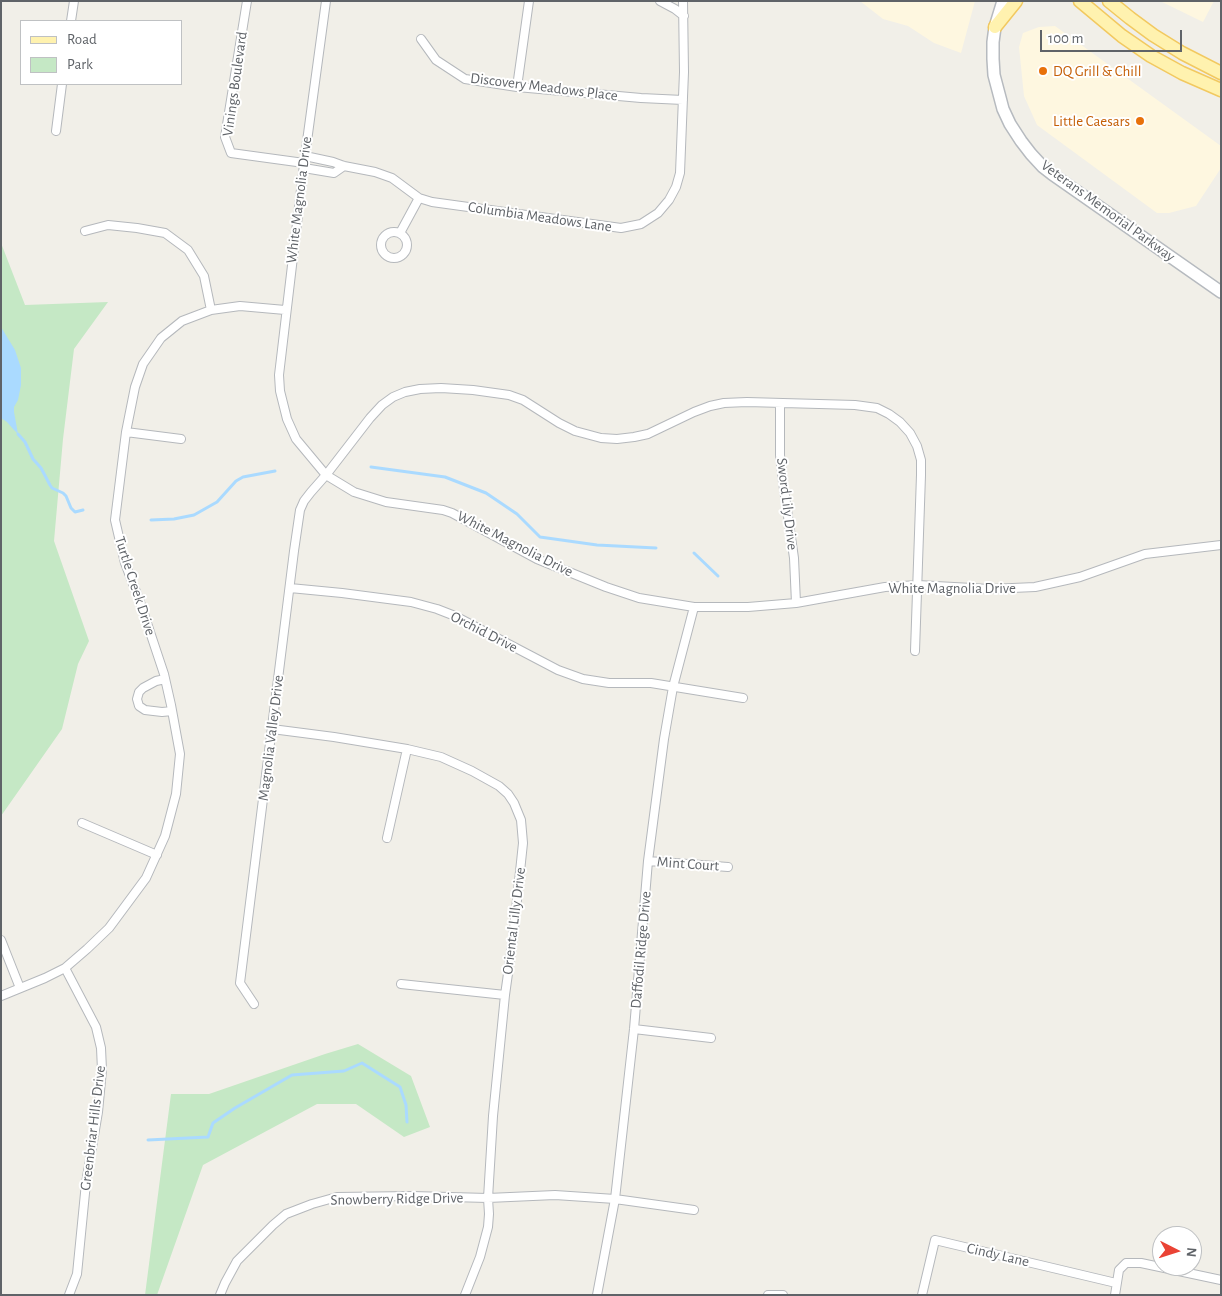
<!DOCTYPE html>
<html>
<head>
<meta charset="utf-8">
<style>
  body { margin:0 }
  #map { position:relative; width:1222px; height:1296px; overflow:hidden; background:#f1efe8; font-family:"Alegreya Sans",sans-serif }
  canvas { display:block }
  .frame { position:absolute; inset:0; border:2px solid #5f6368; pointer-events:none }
  .legend { position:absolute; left:20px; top:20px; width:162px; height:65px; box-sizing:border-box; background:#fff; border:1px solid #bfc1c3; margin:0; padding:6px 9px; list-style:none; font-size:15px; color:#5f6368 }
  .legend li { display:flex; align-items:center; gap:10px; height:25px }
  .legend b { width:25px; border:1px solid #bfc1c3 }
  .north { position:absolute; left:1152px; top:1226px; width:50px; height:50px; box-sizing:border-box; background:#fff; border:1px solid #bfc1c3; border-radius:50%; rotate:95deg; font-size:14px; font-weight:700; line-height:20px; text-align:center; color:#5f6368 }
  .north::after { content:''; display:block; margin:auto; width:18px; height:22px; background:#ea4335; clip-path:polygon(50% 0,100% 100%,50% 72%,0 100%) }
  .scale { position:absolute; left:1040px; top:30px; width:142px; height:22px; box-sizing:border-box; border:2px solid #5f6368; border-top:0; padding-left:6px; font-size:15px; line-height:18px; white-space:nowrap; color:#5f6368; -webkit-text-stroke:4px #fff; paint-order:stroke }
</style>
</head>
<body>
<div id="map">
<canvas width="1222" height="1296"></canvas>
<div class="frame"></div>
<ul class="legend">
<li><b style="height:6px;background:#fff2af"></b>Road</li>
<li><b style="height:14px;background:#c5e8c5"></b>Park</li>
</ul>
<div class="north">N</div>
<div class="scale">100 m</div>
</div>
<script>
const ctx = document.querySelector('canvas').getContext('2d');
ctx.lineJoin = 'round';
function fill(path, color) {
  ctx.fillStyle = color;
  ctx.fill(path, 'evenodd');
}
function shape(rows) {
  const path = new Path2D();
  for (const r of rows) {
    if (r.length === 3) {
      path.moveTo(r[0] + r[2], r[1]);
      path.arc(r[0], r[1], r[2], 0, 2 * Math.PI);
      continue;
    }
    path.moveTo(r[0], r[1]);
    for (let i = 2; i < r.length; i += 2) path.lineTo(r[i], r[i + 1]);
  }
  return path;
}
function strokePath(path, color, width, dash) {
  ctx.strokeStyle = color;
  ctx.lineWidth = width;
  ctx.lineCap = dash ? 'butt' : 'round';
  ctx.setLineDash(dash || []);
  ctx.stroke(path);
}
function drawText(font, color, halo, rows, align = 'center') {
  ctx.font = font + ' "Alegreya Sans",sans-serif';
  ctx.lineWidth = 4;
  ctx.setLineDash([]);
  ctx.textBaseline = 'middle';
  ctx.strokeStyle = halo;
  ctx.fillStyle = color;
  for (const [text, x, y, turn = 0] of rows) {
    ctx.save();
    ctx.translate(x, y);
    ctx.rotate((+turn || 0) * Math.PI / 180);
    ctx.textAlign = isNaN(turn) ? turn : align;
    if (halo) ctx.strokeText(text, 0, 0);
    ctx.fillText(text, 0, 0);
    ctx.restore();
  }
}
const commercial = shape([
  [860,1,975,1,961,53,934,43,908,26,883,19],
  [1160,1,1214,1,1203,22],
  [1055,26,1221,146,1221,168,1196,206,1169,213,1157,213,1037,125,1024,96,1019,47,1023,33,1039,27]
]);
const green = shape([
  [1,243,25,305,108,302,74,349,63,439,54,541,89,641,78,664,62,729,1,816],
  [358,1044,411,1076,430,1127,404,1137,356,1104,317,1104,203,1165,157,1295,145,1295,171,1094,209,1094,325,1054]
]);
const water = shape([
  [1,327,15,350,21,368,21,385,18,400,14,407,14,412,18,434,14,430,7,422,1,418]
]);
const stream = shape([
  [18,434,25,442,33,459,41,468,50,485,52,488,63,493,66,496,71,508,75,512,83,510],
  [371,467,445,477,486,493,517,514,540,537,597,545,656,548],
  [151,520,174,519,194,515,217,502,236,481,243,477,275,471],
  [694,553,718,576],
  [148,1140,208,1137,213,1123,235,1108,292,1075,344,1071,362,1063,400,1087,406,1105,407,1122]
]);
const street = shape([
  [247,1,225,137,231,153,304,163],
  [326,1,305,156,279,375,280,391,287,419,296,439,326,475,354,492,386,502,443,510,452,513,537,559,606,587,639,598,694,607,748,607,796,603,885,587,918,585,990,589,1035,587,1080,577,1145,554,1221,545],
  [660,1,675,9,684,16],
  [71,21,74,1],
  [421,39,436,60,465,79,517,87,641,98,683,100],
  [517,87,529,1],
  [56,131,62,84],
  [305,156,333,162,344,166,375,172,392,178,419,198,432,202,621,228,641,224,658,213,669,200,676,187,680,173,684,72,683,1],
  [304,168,334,173,344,166],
  [85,231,108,225,137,228,165,233,188,250,204,276,211,310],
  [394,245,13],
  [400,233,419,198],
  [780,404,780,455,783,482,794,558,796,603],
  [126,432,181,439],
  [290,588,342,593,411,602,437,609,455,616,558,670,583,679,609,683,651,683,743,698],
  [165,679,156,681,143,688,139,692,137,699,139,706,145,710,162,712,172,711],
  [272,729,334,737,407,749,441,757,472,771,499,786,508,794,514,803,521,820,523,843,513,938,505,995,493,1116,488,1198,489,1214,488,1227,480,1257,465,1295],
  [82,823,157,855],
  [387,838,407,749],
  [648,861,728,867],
  [1,940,20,988],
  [65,968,96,1027,101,1048,102,1070,98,1112,86,1183,77,1274,69,1295],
  [401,984,505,995],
  [1,996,45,978,65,968,87,949,109,928,146,878,165,836,176,794,180,754,171,705,164,674,140,602,125,563,115,520,126,432,135,387,143,364,161,338,182,321,211,310,240,306,285,310],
  [254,1004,240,983,294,551,300,510,304,501,311,492,326,475,370,418,382,405,393,397,405,392,420,389,441,388,473,390,509,395,523,400,559,423,575,431,601,438,617,439,634,437,648,434,694,412,710,406,724,403,747,402,855,405,877,408,889,414,900,422,910,433,917,446,921,460,921,475,915,651],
  [634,1029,711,1038],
  [220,1295,225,1283,237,1261,273,1225,286,1214,312,1204,337,1197,412,1196,488,1198,555,1195,615,1199,694,1210],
  [597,1295,615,1199,634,1029,648,861,664,739,673,687,694,607],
  [768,1295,783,1295],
  [922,1295,935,1240,1116,1283],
  [1115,1295,1119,1270,1126,1263,1141,1263,1221,1280]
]);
const secondary = shape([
  [1003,1,995,27,993,42,993,59,994,75,1003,109,1010,124,1021,141,1031,154,1043,167,1052,174,1221,292]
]);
const primary = shape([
  [1080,1,1122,36,1151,56,1182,73,1221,90],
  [1109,1,1130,18,1153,35,1182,53,1221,73],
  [995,27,1016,1]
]);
const markers = [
  [1043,71,5,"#e8710a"],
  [1140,121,5,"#e8710a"]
];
const foodNames = [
  ["DQ Grill & Chill",1053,71],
  ["Little Caesars",1130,121,"right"]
];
const streetNames = [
  ["Vinings Boulevard",235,84,-82],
  ["Discovery Meadows Place",544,87,7],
  ["White Magnolia Drive",299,200,-83],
  ["Veterans Memorial Parkway",1108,211,36],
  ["Columbia Meadows Lane",540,217,8],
  ["Sword Lily Drive",787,504,83],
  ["White Magnolia Drive",515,544,27],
  ["Turtle Creek Drive",135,586,72],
  ["White Magnolia Drive",952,588],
  ["Orchid Drive",484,632,27],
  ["Magnolia Valley Drive",271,738,-83],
  ["Mint Court",688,864,4],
  ["Oriental Lilly Drive",514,921,-83],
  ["Daffodil Ridge Drive",641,950,-85],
  ["Greenbriar Hills Drive",93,1128,-83],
  ["Snowberry Ridge Drive",397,1199,-1],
  ["Cindy Lane",998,1255,13]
];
fill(commercial, '#fef7e0');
fill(green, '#c5e8c5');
fill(water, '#aadaff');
strokePath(stream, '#aadaff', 3);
strokePath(street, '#b5b8bc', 10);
strokePath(secondary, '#b6babf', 14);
strokePath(primary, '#f2c960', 15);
strokePath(street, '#fff', 8);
strokePath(secondary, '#fff', 11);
strokePath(primary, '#fff2af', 12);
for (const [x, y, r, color] of markers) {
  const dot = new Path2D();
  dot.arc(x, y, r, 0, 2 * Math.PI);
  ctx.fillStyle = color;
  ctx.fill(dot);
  strokePath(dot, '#fff', 2);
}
drawText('15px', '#c56008', '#fff', foodNames, 'left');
drawText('15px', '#5f6368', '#fff', streetNames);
</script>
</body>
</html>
